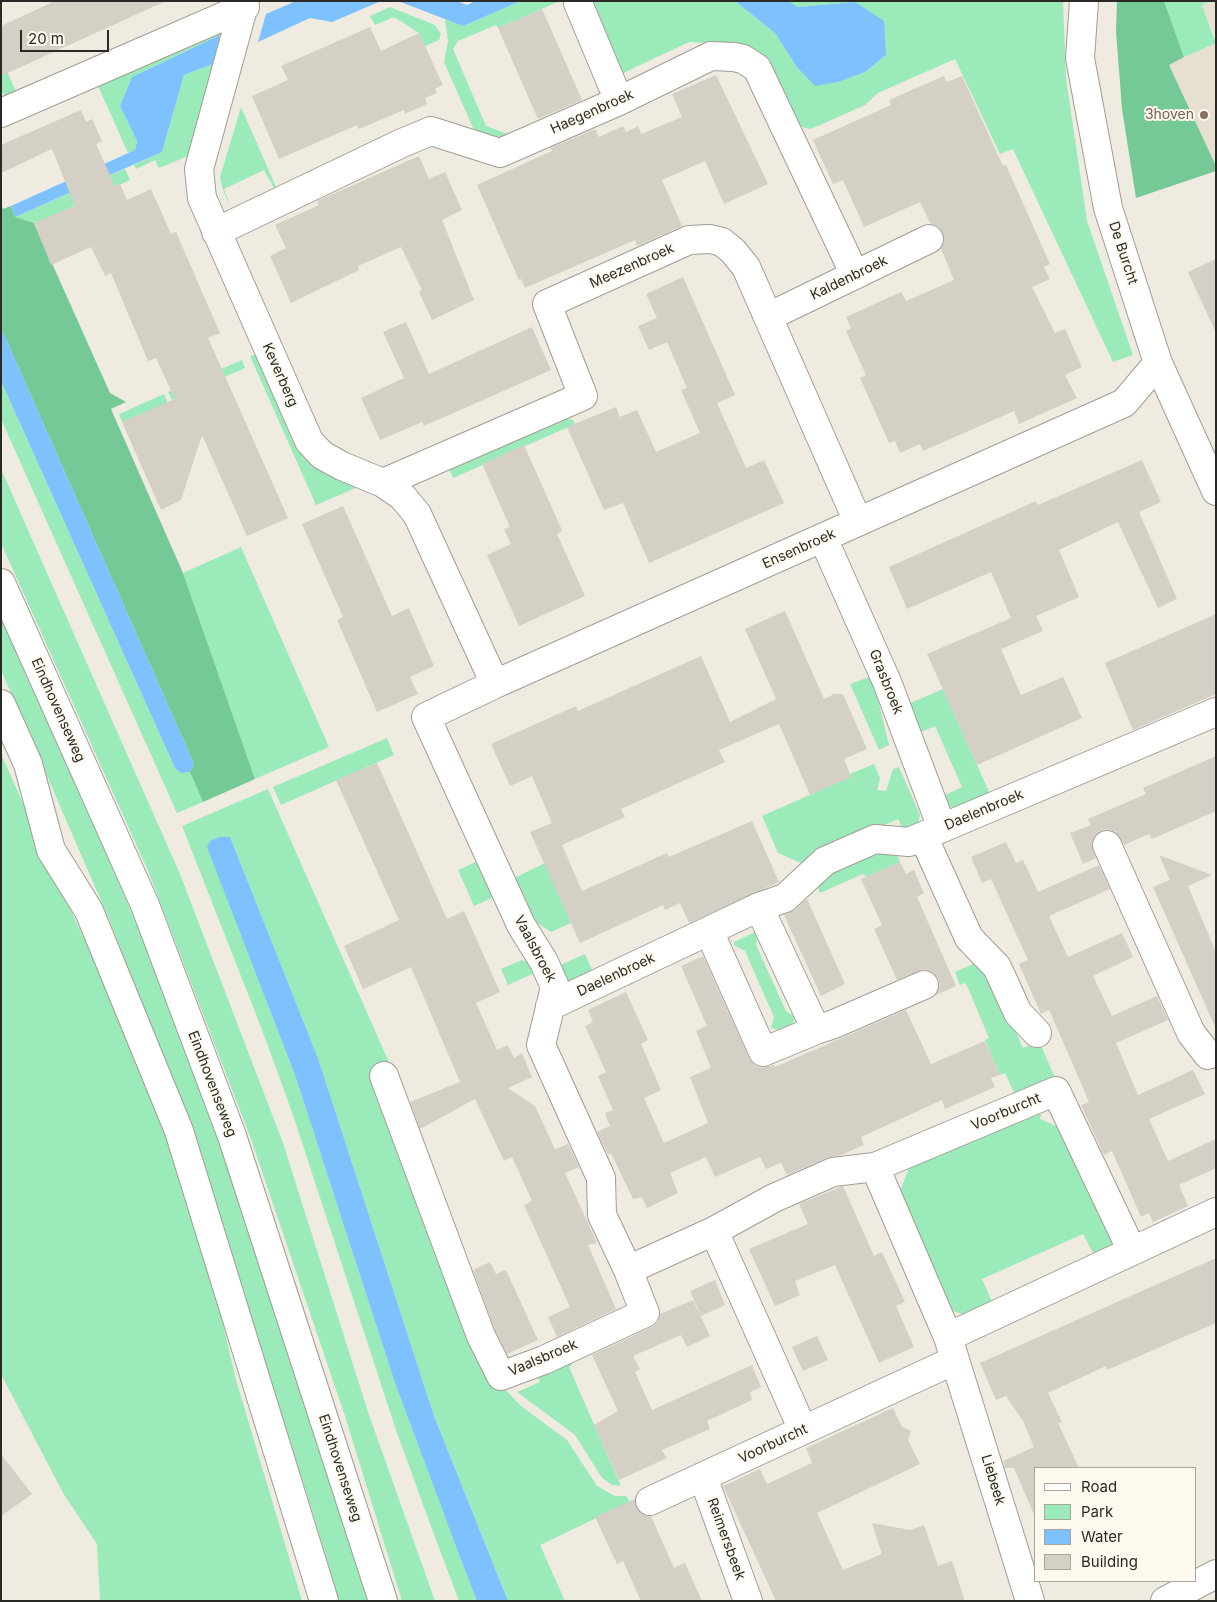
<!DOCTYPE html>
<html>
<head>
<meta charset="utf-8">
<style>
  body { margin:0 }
  #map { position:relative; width:1217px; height:1602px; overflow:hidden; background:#efebe1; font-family:Inter,sans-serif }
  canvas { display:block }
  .frame { position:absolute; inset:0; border:2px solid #2a2925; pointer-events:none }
  .legend { position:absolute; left:1034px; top:1467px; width:162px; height:115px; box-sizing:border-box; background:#fdf9ee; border:1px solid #a9a69e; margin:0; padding:6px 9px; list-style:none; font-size:15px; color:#2a2925 }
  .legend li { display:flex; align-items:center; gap:10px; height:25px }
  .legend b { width:25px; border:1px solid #a9a69e }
  .scale { position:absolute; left:20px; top:30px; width:89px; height:22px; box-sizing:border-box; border:2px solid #2a2925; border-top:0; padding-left:6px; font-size:15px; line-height:18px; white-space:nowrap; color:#2a2925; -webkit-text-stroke:4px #fdf9ee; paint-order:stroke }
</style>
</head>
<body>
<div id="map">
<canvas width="1217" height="1602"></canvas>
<div class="frame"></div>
<ul class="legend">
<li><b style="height:6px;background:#fff"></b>Road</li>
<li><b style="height:14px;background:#9beab9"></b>Park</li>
<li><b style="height:14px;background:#7dc1fe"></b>Water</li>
<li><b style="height:14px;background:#d4d0c6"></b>Building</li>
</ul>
<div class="scale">20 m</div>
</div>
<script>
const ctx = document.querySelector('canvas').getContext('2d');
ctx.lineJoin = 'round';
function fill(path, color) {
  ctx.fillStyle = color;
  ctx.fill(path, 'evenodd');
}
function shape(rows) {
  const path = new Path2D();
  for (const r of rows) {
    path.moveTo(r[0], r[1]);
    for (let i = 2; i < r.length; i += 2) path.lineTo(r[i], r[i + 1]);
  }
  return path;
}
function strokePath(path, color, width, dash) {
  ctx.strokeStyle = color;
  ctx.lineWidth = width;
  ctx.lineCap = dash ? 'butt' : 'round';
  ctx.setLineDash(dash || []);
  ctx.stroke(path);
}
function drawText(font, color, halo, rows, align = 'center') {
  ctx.font = font + ' Inter,sans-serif';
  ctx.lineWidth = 4;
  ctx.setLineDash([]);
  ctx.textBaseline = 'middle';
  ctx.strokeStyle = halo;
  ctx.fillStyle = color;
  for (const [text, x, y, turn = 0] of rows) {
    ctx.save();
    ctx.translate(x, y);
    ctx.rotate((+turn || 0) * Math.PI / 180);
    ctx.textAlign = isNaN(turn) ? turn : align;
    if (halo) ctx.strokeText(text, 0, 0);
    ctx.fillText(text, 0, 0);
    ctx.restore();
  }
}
const built = shape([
  [1211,1,1216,1,1216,39,1202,5],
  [1216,43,1216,166,1168,64]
]);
const green = shape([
  [521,1,560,1,498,28,496,25,458,41,453,49,486,126,510,135,500,139,478,134,474,130,444,62,448,41,445,19,463,26],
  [588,1,735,1,775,33,797,67,838,82,865,72,886,55,855,2,798,7,788,1,1063,1,1066,78,1087,221,1133,355,1113,362,1013,149,1000,154,955,59,878,93,865,105,811,129,797,126,744,45,689,42,621,74],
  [1164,1,1211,1,1202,5,1216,43,1184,57],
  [390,7,435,25,441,34,439,40,425,46,419,33,394,17,375,25,370,16],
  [213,26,220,35,132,77,120,106,137,141,135,150,128,153,95,79],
  [1,58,19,98,8,103,1,89],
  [213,64,188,156,159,168,155,160,136,169,134,165,162,152,184,75],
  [241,107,277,189,275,190,264,170,224,189,231,209,223,190,220,177],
  [125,169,130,180,48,218,34,223,15,217],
  [257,354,297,447,305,459,322,472,358,487,316,505,250,356],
  [242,360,245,368,172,400,168,392],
  [1,381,175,768,181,773,190,772,203,802,177,813,1,419],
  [164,394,168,403,122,422,119,414],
  [561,415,573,420,575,424,453,478,447,465],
  [1,469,180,874,283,1143,368,1412,435,1601,402,1601,345,1416,251,1139,149,873,1,543],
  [241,547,329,747,255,779,183,573],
  [1,619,57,740,162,983,249,1223,323,1463,376,1601,339,1601,313,1513,192,1137,112,926,1,670],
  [872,676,889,745,879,750,850,684],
  [943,689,990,794,957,809,944,805,941,797,962,787,935,726,914,735,906,705],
  [387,738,394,755,281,805,273,787],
  [1,754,78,926,128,1027,161,1103,218,1303,236,1380,302,1601,100,1601,97,1544,63,1493,1,1374],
  [874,764,880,778,877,790,886,791,893,769,899,767,920,815,916,831,901,826,898,819,801,863,778,853,762,816,850,777,850,774],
  [268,789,392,1069,370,1078,472,1349,489,1383,501,1388,503,1387,521,1406,567,1440,597,1486,615,1496,626,1496,630,1502,540,1545,565,1601,508,1601,434,1416,318,1058,230,837,219,837,211,840,208,847,295,1075,395,1383,477,1601,459,1601,432,1529,396,1430,292,1112,261,1027,182,826],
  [878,847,897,854,900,862,866,877,863,874,820,893,818,889,825,870],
  [478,861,494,897,474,906,458,870],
  [545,863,571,923,551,932,533,920,514,878],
  [757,931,756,945,786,1011,795,1017,792,1026,783,1031,771,1028,774,1017,745,951,734,945,734,942],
  [585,954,593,972,570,986,556,967],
  [522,960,536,965,539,971,508,985,501,969],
  [975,963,989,970,1023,1048,1039,1041,1056,1080,1016,1097,1005,1073,1000,1075,985,1040,989,1038,968,988,965,983,960,985,955,972],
  [1030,1110,1041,1115,1040,1119,1061,1128,1118,1242,1093,1253,1083,1234,982,1279,993,1304,966,1316,946,1308,897,1199,911,1163,914,1166],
  [569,1358,572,1365,569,1367,621,1486,612,1485,602,1478,575,1435,517,1392,540,1382,536,1373]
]);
const forest = shape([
  [1117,1,1164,1,1184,57,1169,65,1216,166,1216,171,1136,198,1122,109,1116,31],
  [1,205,3,209,11,206,15,217,34,223,110,393,126,402,111,409,183,573,255,779,203,802,190,772,194,764,1,328]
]);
const water = shape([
  [296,1,381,1,332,22,310,18,258,42,266,14],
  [398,1,456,1,467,5,475,1,521,1,463,26],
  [735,1,788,1,798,7,855,2,884,21,886,55,865,72,838,82,815,86,797,67,775,33],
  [220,35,213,64,184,75,162,152,15,217,11,206,135,150,137,141,120,106,132,77],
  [1,328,194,764,190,772,181,773,175,768,1,381],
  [219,837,230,837,318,1058,434,1416,508,1601,477,1601,460,1557,395,1383,295,1075,207,847,211,840]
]);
const building = shape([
  [55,1,166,1,1,76,1,26],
  [542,9,582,100,538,119,498,28],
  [370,27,381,51,419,33,443,85,435,89,437,93,425,98,427,104,405,114,404,110,359,129,357,125,279,159,252,96,288,80,281,66],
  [716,75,768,184,724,204,705,161,662,180,682,226,637,246,635,240,525,288,521,279,519,280,477,185,552,151,550,148,595,129,599,137,623,126,626,132,638,126,641,134,682,117,672,94],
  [944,76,947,82,962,76,1003,166,1006,165,1050,264,1044,267,1050,279,1032,287,1055,333,1065,329,1082,367,1065,375,1077,398,1019,424,1014,411,923,451,920,444,900,453,895,441,889,443,865,389,860,378,866,375,846,331,851,328,846,317,901,292,906,301,954,280,941,249,944,241,943,233,938,226,930,223,920,202,864,227,843,180,833,184,813,140,891,105,889,100],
  [81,110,86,122,92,119,102,141,96,144,115,186,120,184,127,200,151,189,171,234,176,232,220,333,208,338,288,518,247,536,202,435,181,500,161,510,122,422,175,399,156,358,148,361,111,273,105,276,91,247,51,265,34,223,75,206,52,149,1,173,1,145],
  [419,156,429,179,445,172,462,210,442,220,474,300,432,320,419,292,422,290,401,247,358,266,359,270,291,303,270,256,286,248,275,225,319,205,317,201],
  [1216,259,1216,333,1188,272],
  [683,277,735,395,717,403,746,468,764,460,784,503,649,563,623,503,604,510,567,427,616,407,620,417,637,410,656,452,700,433,681,390,687,388,667,342,649,350,638,326,657,318,646,294],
  [406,322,429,374,532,327,551,370,424,426,422,422,380,440,361,398,404,378,383,332],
  [524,445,561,528,562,531,557,534,585,596,519,626,487,555,511,544,504,529,510,527,482,464],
  [1142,460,1161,502,1139,512,1177,599,1158,608,1118,522,1059,550,1079,597,1036,616,1043,631,1001,649,1021,695,1063,677,1082,718,977,765,927,654,1011,618,991,572,907,609,889,567,1036,501,1038,505],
  [343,506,392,616,409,608,434,666,410,677,418,694,377,712,337,620,343,617,302,524],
  [785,611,824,699,834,694,843,694,867,749,844,759,851,777,810,795,779,724,719,750,725,762,621,809,625,817,562,845,582,891,667,853,669,857,752,821,779,882,689,923,680,903,665,910,663,905,580,943,530,832,552,823,532,776,510,786,491,744,576,706,578,711,701,656,730,722,776,699,745,629],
  [1216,614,1216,694,1133,730,1105,663],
  [1216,756,1216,811,1152,839,1149,834,1124,845,1116,832,1108,829,1101,831,1095,835,1092,843,1096,858,1083,864,1070,833,1091,825,1088,819,1146,794,1143,788],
  [377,763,447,919,464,911,500,992,476,1003,497,1050,508,1045,514,1058,522,1053,532,1077,508,1088,535,1106,555,1149,568,1144,579,1167,565,1173,597,1243,588,1245,616,1309,557,1337,548,1317,570,1307,524,1205,532,1201,512,1157,504,1161,475,1099,420,1129,410,1102,460,1082,411,967,363,989,344,946,399,920,336,780],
  [1006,842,1016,863,1023,860,1038,892,1099,865,1110,889,1049,916,1068,957,1122,933,1133,957,1093,976,1112,1016,1157,996,1168,1020,1116,1043,1138,1095,1193,1070,1205,1094,1149,1119,1168,1161,1216,1139,1216,1168,1179,1185,1188,1206,1153,1222,1149,1213,1141,1217,1112,1151,1104,1155,1081,1105,1089,1102,1067,1051,1049,1010,1041,1014,1019,964,1028,960,991,879,982,883,971,857],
  [1159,855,1212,875,1188,886,1216,952,1216,1029,1153,887,1170,880],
  [900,862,906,874,914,870,919,882,924,893,917,897,956,986,934,996,940,986,938,978,933,972,925,969,918,971,897,980,874,929,882,925,861,879],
  [807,899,845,984,821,996,784,915,795,910],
  [703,956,749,1058,755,1066,762,1068,774,1065,775,1067,906,1010,931,1064,985,1041,1000,1075,991,1078,995,1087,945,1109,942,1100,861,1137,864,1145,841,1155,827,1158,787,1175,781,1163,766,1169,760,1157,715,1177,706,1157,670,1173,678,1193,647,1208,642,1197,633,1199,611,1153,608,1155,597,1132,610,1126,605,1113,613,1110,598,1076,606,1072,585,1026,593,1022,588,1010,626,992,648,1040,641,1044,661,1090,644,1098,664,1143,708,1123,690,1077,711,1068,696,1031,707,1026,681,966],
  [843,1186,874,1256,882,1252,905,1302,896,1306,914,1347,879,1363,835,1265,795,1281,800,1295,775,1306,749,1249,808,1224,799,1204],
  [1216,1258,1216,1323,1107,1370,1106,1366,1048,1393,1062,1422,1058,1423,1079,1468,1036,1468,1036,1519,1014,1468,1005,1468,1003,1461,1034,1447,1023,1421,1006,1396,996,1400,980,1363],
  [490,1262,496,1274,506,1270,538,1340,507,1354,495,1330,473,1270],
  [715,1280,725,1305,701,1316,690,1291],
  [693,1300,710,1336,687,1347,681,1335,633,1356,640,1369,635,1372,652,1410,752,1365,761,1387,750,1392,752,1400,707,1421,710,1429,662,1450,667,1458,619,1480,594,1425,618,1411,592,1355,652,1327,658,1322,660,1314],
  [817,1336,828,1360,803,1371,792,1347],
  [893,1408,902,1427,911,1431,908,1440,920,1464,817,1513,843,1570,882,1554,872,1523,910,1530,924,1525,938,1566,952,1561,965,1601,776,1601,723,1486,760,1469,767,1484,812,1463,806,1448],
  [1,1454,32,1494,1,1516],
  [635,1499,636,1507,641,1513,651,1516,674,1568,685,1563,702,1601,641,1601,623,1561,617,1564,595,1517]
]);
const minor = shape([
  [245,1,199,169,202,198,309,441,322,455,342,466,383,483,402,496,417,514,495,684],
  [1084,1,1080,58,1108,208,1158,363,1216,491],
  [578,3,619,101],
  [1,113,245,7],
  [216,232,402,143,431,131,500,153,619,101,711,56,734,57,743,59,757,68,855,275],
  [768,317,929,239],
  [383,483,583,396,547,304,689,240,710,239,722,242,733,251,746,267,858,522],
  [823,538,887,682,942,828],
  [923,836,969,938,997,967,1018,1013,1037,1033],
  [1107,845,1191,1033,1208,1055],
  [759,907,816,1030],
  [709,931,763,1052,816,1030,834,1024,924,985],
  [550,1006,759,907,785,898,825,861,875,839,909,842,1216,712],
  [384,1076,481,1336,501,1376,544,1360,645,1313,628,1270],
  [714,1231,774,1198,833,1172,875,1167,1056,1091,1132,1251],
  [948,1337,1216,1212],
  [955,1360,1030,1601],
  [803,1430,714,1231,628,1270,602,1215,601,1178,541,1045,555,987,544,962,521,925,426,717,495,684,1124,403,1158,363],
  [703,1477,748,1601],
  [650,1501,955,1360,948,1337,875,1167],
  [1165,1601,1216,1574]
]);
const major = shape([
  [1,583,145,905,232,1136,383,1601],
  [1,704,28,764,51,850,89,911,179,1131,324,1601]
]);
const markers = [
  [1204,115,5,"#8d6e63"]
];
const streetNames = [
  ["Haegenbroek",592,112,-24],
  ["De Burcht",1123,253,72],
  ["Meezenbroek",632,266,-24],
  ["Kaldenbroek",849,278,-26],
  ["Keverberg",280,375,66],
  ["Ensenbroek",799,549,-24],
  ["Grasbroek",886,682,68],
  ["Eindhovenseweg",58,710,66],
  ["Daelenbroek",984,810,-23],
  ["Vaalsbroek",535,949,62],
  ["Daelenbroek",616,975,-25],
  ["Eindhovenseweg",212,1084,69],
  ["Voorburcht",1006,1112,-23],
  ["Vaalsbroek",543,1358,-23],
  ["Voorburcht",773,1444,-25],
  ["Eindhovenseweg",340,1468,72],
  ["Liebeek",993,1480,73],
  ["Reimersbeek",726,1539,70]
];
const educationNames = [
  ["3hoven",1194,115]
];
fill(built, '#e7e0d0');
fill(green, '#9beab9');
fill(forest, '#74c996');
fill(water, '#7dc1fe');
fill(building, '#d4d0c6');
strokePath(minor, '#a19d94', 30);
strokePath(major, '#a19d94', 30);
strokePath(minor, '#fff', 28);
strokePath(major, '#fff', 28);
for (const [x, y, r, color] of markers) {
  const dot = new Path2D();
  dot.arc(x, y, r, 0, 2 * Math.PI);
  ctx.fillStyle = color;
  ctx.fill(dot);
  strokePath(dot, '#fdf9ee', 2);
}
drawText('14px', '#2a2925', '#fdf9ee', streetNames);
drawText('14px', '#785e54', '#fdf9ee', educationNames, 'right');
</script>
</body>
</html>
